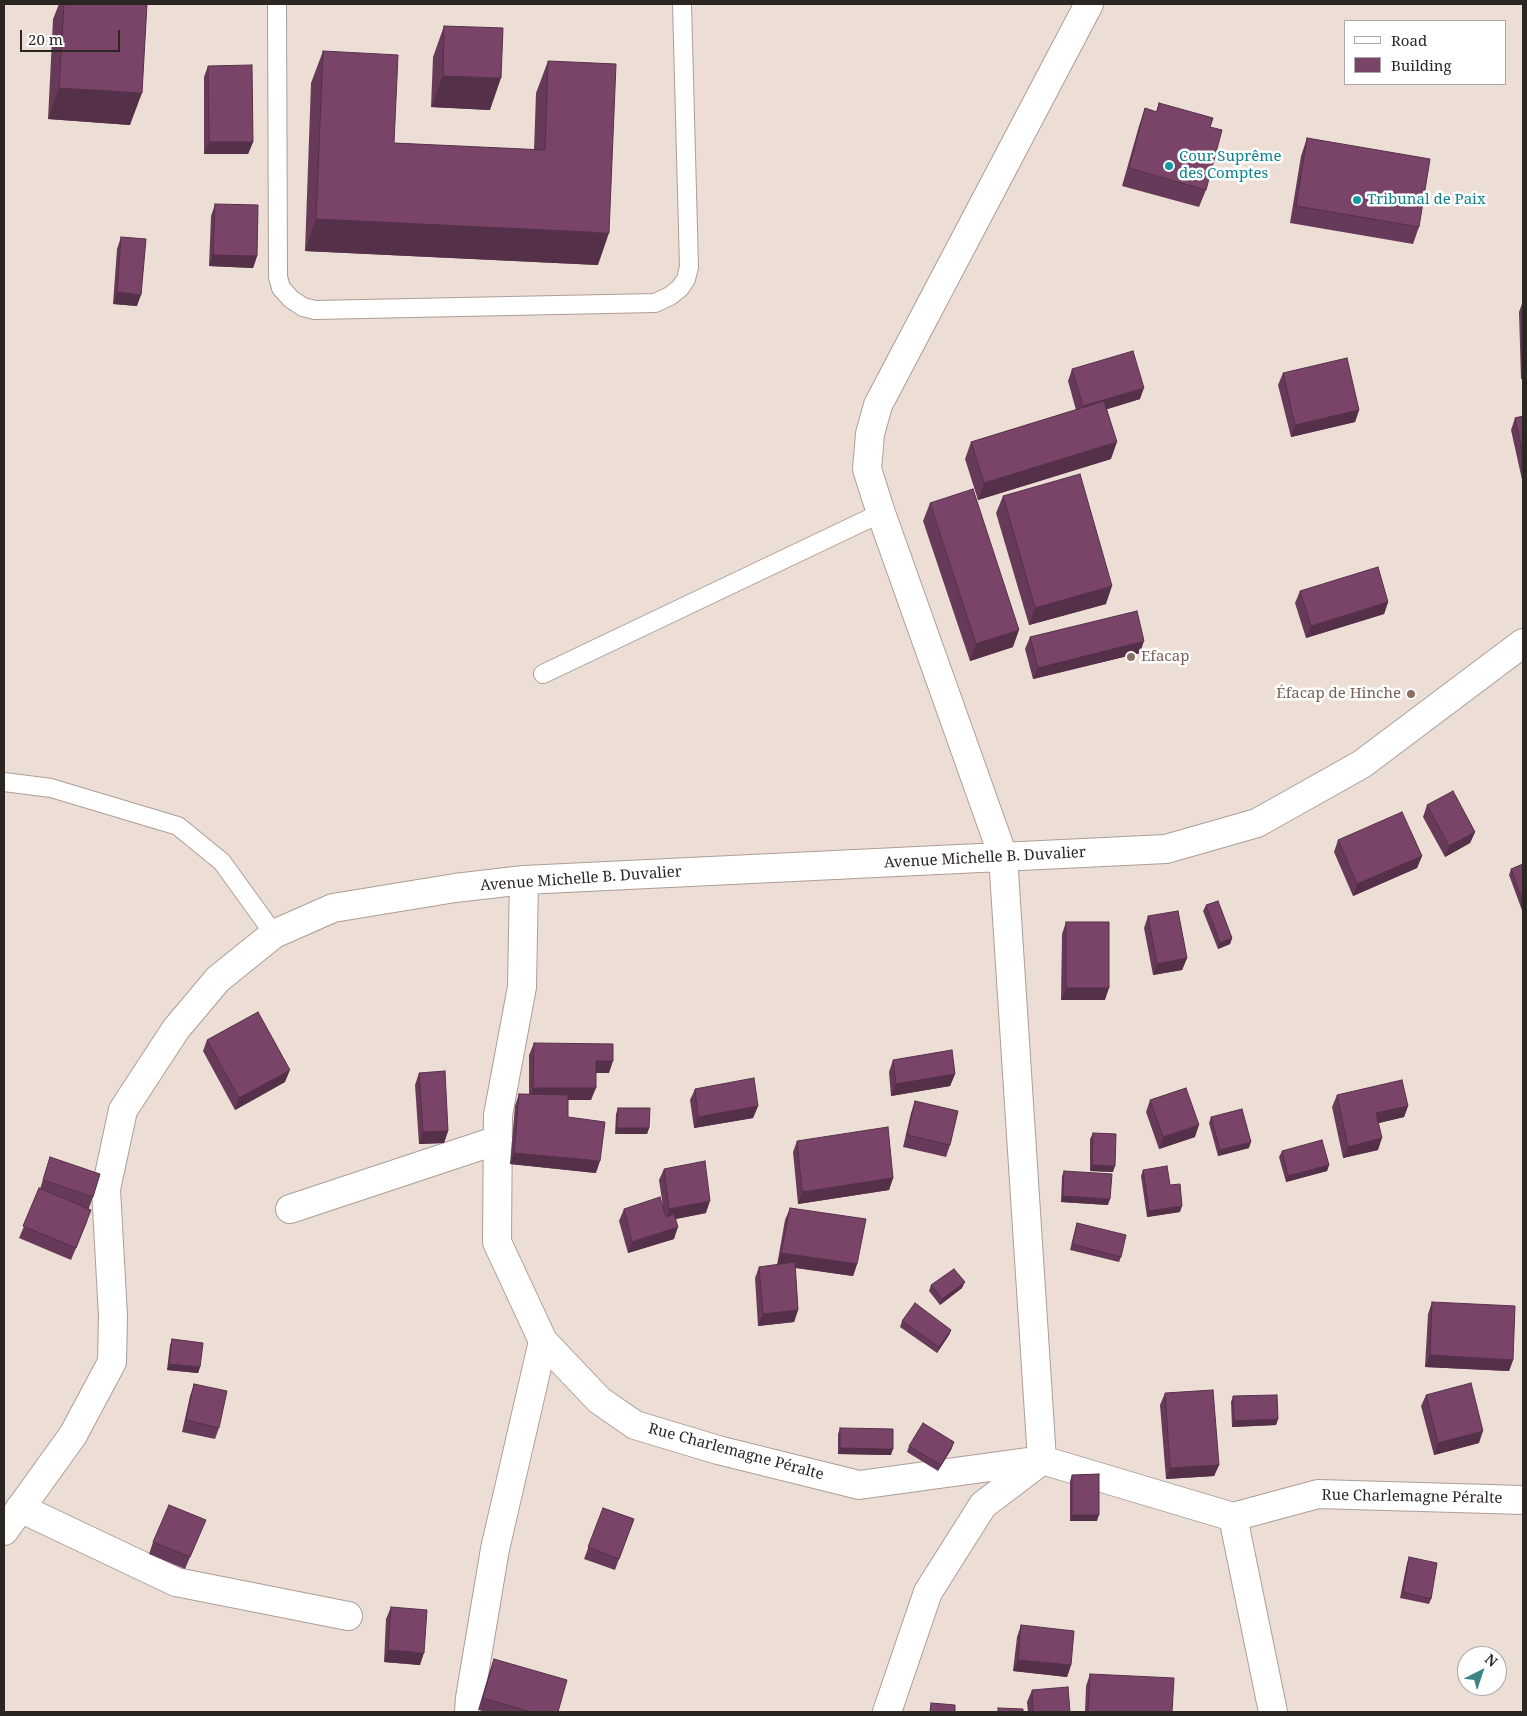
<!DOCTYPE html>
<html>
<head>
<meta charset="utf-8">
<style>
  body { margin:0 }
  #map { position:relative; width:1527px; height:1716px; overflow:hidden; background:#edded5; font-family:"Noto Serif",serif }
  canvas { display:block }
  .frame { position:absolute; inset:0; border:5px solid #2c2623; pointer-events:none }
  .legend { position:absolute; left:1344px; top:20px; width:162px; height:65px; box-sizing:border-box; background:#fff; border:1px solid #aba8a7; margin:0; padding:6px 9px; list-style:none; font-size:15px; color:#2c2623 }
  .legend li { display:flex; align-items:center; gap:10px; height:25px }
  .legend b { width:25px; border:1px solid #aba8a7 }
  .north { position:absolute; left:1457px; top:1646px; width:50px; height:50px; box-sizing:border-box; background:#fff; border:1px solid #aba8a7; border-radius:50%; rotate:41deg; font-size:14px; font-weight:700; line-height:20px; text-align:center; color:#2c2623 }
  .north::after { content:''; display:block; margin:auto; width:18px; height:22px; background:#3d8687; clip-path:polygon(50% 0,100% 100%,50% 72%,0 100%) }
  .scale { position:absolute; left:20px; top:30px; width:100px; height:22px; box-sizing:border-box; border:2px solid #2c2623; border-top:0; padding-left:6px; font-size:15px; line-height:18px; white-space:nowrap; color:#2c2623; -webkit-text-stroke:4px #fff; paint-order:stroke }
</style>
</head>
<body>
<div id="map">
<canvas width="1527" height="1716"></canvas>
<div class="frame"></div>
<ul class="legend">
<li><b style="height:6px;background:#fff"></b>Road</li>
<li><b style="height:14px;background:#794468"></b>Building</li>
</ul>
<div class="north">N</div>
<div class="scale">20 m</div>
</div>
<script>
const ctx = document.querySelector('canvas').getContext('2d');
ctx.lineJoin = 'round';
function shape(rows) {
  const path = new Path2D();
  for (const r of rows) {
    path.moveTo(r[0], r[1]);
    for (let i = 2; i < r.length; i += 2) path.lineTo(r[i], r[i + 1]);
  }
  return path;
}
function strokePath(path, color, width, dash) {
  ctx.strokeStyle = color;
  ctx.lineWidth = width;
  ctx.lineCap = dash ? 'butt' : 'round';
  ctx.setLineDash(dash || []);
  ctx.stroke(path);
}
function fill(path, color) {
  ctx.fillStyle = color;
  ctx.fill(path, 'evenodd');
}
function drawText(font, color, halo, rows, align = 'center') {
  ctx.font = font + ' "Noto Serif",serif';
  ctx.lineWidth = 5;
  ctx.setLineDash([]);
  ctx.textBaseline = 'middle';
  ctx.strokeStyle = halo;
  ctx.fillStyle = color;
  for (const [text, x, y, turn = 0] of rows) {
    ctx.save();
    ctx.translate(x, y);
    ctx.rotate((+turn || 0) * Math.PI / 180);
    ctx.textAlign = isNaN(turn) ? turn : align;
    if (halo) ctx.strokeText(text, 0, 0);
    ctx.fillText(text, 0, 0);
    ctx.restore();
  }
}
const lane = shape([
  [277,4,278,277,281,288,291,299,303,307,315,310,655,303,670,296,680,288,686,279,689,267,682,4],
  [543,674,881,513],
  [4,782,51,788,178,826,222,862,274,934]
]);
const street = shape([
  [524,880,522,987,498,1115,497,1242,543,1341,599,1400,635,1425,718,1450,859,1485,1042,1460,1233,1517,1318,1494,1523,1500],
  [290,1209,498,1140],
  [1042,1460,1003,856,881,513,867,469,870,434,878,405,1089,4],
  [20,1508,176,1582,348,1616],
  [1233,1517,1273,1712],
  [4,1531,73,1435,112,1362,113,1316,106,1189,123,1110,176,1029,218,979,274,934,333,908,455,888,524,880,1166,849,1257,823,1362,764,1523,643],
  [469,1712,470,1698,495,1549,543,1341],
  [887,1712,928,1592,983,1505,1041,1461]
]);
const wall = shape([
  [59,4,147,4,130,125,48,119,53,19],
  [444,26,490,110,431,107,433,57],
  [323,51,394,143,534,150,536,93,548,61,598,265,305,251,311,83],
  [208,66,253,142,248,154,204,154,204,77],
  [1159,103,1210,127,1206,190,1199,207,1122,186,1139,126,1145,108,1156,112],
  [1307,138,1419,227,1413,244,1290,223,1301,156],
  [215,204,257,256,253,268,209,266,211,216],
  [121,237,137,306,113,304,117,249],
  [1523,301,1523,379,1521,379,1519,312],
  [1072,369,1140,399,1107,409,1111,459,978,500,965,459,971,442,1076,410,1068,381],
  [1283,373,1359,410,1355,422,1291,437,1278,385],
  [1523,416,1523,484,1511,430,1515,418],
  [1003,496,1106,604,1029,625,996,513],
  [930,503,1013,647,970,661,923,521],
  [1300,591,1388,602,1384,614,1306,638,1295,603],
  [1030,637,1140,653,1033,679,1025,649],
  [1427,805,1475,832,1470,843,1445,857,1423,817],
  [1338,840,1422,856,1417,868,1353,896,1334,852],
  [1523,864,1523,913,1509,875,1511,869],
  [1206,905,1232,938,1230,944,1218,949,1203,911],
  [1148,916,1187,958,1182,970,1153,975,1144,928],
  [1066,922,1105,1000,1061,1000,1062,934],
  [207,1040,285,1082,235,1110,203,1051],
  [534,1043,609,1073,596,1073,591,1100,568,1100,568,1117,596,1173,510,1164,515,1106,519,1094,529,1094,529,1055],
  [893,1060,955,1074,950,1086,891,1096,889,1072],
  [419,1073,448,1131,444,1143,419,1144,415,1085],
  [695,1089,758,1106,753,1118,694,1128,690,1100],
  [1337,1095,1408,1106,1404,1117,1378,1123,1378,1150,1343,1158,1332,1107],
  [1150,1100,1195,1137,1159,1149,1146,1112],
  [915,1101,950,1145,946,1157,903,1147,911,1113],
  [618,1108,649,1128,647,1134,615,1134,616,1114],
  [1211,1117,1249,1148,1218,1156,1209,1123],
  [1093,1133,1113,1172,1090,1171,1090,1139],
  [797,1141,893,1178,889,1190,798,1204,793,1152],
  [1282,1151,1329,1165,1327,1171,1286,1182,1279,1157],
  [50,1157,93,1197,89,1208,87,1222,71,1260,19,1238,40,1189],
  [664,1169,706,1213,676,1219,674,1239,628,1253,619,1221,624,1209,663,1207,659,1180],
  [1143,1170,1180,1212,1147,1217,1141,1176],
  [1064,1171,1108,1205,1061,1202,1062,1176],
  [790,1208,857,1264,853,1276,795,1268,798,1310,794,1322,758,1326,755,1278,759,1267,777,1265,785,1220],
  [1077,1223,1121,1257,1119,1262,1070,1250],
  [931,1285,962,1288,940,1305,929,1291],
  [1432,1302,1513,1360,1509,1371,1425,1367,1428,1314],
  [902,1321,951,1330,949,1335,937,1353,900,1327],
  [172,1339,200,1367,198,1373,167,1370,170,1345],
  [194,1384,219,1428,215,1439,182,1432,190,1396],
  [1165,1393,1219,1465,1214,1476,1166,1479,1160,1405],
  [1426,1395,1479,1443,1434,1455,1421,1406],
  [1233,1396,1278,1419,1276,1425,1232,1427,1231,1402],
  [840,1428,891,1455,838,1454,838,1434],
  [909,1446,952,1448,938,1471,907,1452],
  [1072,1475,1097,1521,1070,1521,1070,1481],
  [603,1508,634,1519,615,1570,584,1559],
  [201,1531,185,1569,149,1554,153,1542],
  [1409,1557,1431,1599,1429,1604,1400,1598,1407,1563],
  [391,1607,420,1665,384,1662,386,1619],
  [1021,1625,1071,1665,1067,1677,1013,1671,1017,1637],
  [494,1659,558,1712,487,1712,478,1710,490,1670],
  [1090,1674,1172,1712,1085,1712,1086,1686],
  [1032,1690,1070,1712,1028,1712,1027,1702]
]);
const shadedWall = shape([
  [443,76,501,78,490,110,431,107],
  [59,88,142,93,130,125,48,119],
  [209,142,253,142,248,154,204,154],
  [316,219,609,233,598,265,305,251],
  [213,255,257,256,253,268,209,266],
  [117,292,141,295,137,306,113,304],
  [1144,388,1140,399,1079,418,1083,406],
  [1359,410,1355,422,1291,437,1295,425],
  [1117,442,1111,459,978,500,984,483],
  [1112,586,1106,604,1029,625,1035,608],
  [1388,602,1384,614,1306,638,1311,626],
  [1019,630,1013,647,970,661,976,644],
  [1144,641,1140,653,1033,679,1038,668],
  [1475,832,1470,843,1445,857,1449,846],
  [1422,856,1417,868,1353,896,1357,884],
  [1232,938,1230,944,1218,949,1220,943],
  [1187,958,1182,970,1153,975,1157,964],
  [1066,988,1109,988,1105,1000,1061,1000],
  [596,1061,613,1061,609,1073,591,1073],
  [290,1070,285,1082,235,1110,239,1098],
  [955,1074,950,1086,891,1096,896,1084],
  [533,1088,596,1088,591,1100,529,1100],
  [758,1106,753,1118,694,1128,698,1117],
  [1408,1106,1404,1117,1371,1125,1376,1113],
  [1199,1125,1195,1137,1159,1149,1163,1137],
  [617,1128,649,1128,647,1134,615,1134],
  [448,1131,444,1143,419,1144,423,1132],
  [1382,1138,1378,1150,1343,1158,1348,1147],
  [1251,1142,1249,1148,1218,1156,1220,1150],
  [514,1153,600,1161,596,1173,510,1164],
  [1092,1165,1115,1166,1113,1172,1090,1171],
  [1329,1165,1327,1171,1286,1182,1288,1176],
  [893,1178,889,1190,798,1204,802,1192],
  [1063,1196,1110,1199,1108,1205,1061,1202],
  [710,1201,706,1213,665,1221,669,1209],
  [1182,1206,1180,1212,1147,1217,1149,1211],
  [678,1227,674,1239,628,1253,632,1242],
  [781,1253,857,1264,853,1276,777,1265],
  [965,1282,962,1288,940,1305,942,1299],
  [798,1310,794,1322,758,1326,763,1314],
  [951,1330,949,1335,937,1353,939,1347],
  [1430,1355,1513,1360,1509,1371,1425,1367],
  [169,1364,200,1367,198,1373,167,1370],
  [1278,1419,1276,1425,1232,1427,1234,1421],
  [1483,1431,1479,1443,1434,1455,1438,1443],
  [954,1442,952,1448,938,1471,941,1465],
  [840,1448,893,1449,891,1455,838,1454],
  [1219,1465,1214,1476,1166,1479,1170,1468],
  [1072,1515,1099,1515,1097,1521,1070,1521],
  [388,1650,424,1653,420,1665,384,1662],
  [1018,1660,1071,1665,1067,1677,1013,1671]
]);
const building = shape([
  [64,4,147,4,142,93,59,88,64,4],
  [444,26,503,28,501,78,443,76,444,26],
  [323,51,398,55,394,143,545,150,548,61,616,64,609,233,316,219,323,51],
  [252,65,253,142,209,142,208,66,252,65],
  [1159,103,1213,118,1210,127,1222,130,1206,190,1129,168,1145,108,1157,112,1159,103],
  [1307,138,1430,159,1419,227,1296,206,1307,138],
  [215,204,258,205,257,256,213,255,215,204],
  [121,237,146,239,141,295,117,292,121,237],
  [1133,351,1144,388,1083,406,1072,369,1133,351],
  [1347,358,1359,410,1295,425,1283,373,1347,358],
  [1104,401,1117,442,984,483,971,442,1104,401],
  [1523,416,1523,454,1515,418,1523,416],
  [1080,474,1112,586,1035,608,1003,496,1080,474],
  [973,489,1019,630,976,644,930,503,973,489],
  [1378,567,1388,602,1311,626,1300,591,1378,567],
  [1137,611,1144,641,1038,668,1030,637,1137,611],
  [1453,791,1475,832,1449,846,1427,805,1453,791],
  [1402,812,1422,856,1357,884,1338,840,1402,812],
  [1523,864,1523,902,1511,869,1523,864],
  [1218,901,1232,938,1220,943,1206,905,1218,901],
  [1178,911,1187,958,1157,964,1148,916,1178,911],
  [1066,922,1109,922,1109,988,1066,988,1066,922],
  [258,1012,290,1070,239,1098,207,1040,258,1012],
  [534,1043,613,1044,613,1061,596,1061,596,1088,533,1088,534,1043],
  [952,1050,955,1074,896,1084,893,1060,952,1050],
  [445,1071,448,1131,423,1132,419,1073,445,1071],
  [754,1078,758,1106,698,1117,695,1089,754,1078],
  [1402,1080,1408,1106,1376,1113,1382,1138,1348,1147,1337,1095,1402,1080],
  [1186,1088,1199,1125,1163,1137,1150,1100,1186,1088],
  [519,1094,568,1095,568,1117,605,1122,600,1161,514,1153,519,1094],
  [915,1101,958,1111,950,1145,907,1135,915,1101],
  [618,1108,650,1108,649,1128,617,1128,618,1108],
  [1242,1109,1251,1142,1220,1150,1211,1117,1242,1109],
  [888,1127,893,1178,802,1192,797,1141,888,1127],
  [1093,1133,1116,1134,1115,1166,1092,1165,1093,1133],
  [1322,1140,1329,1165,1288,1176,1282,1151,1322,1140],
  [50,1157,100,1174,93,1197,43,1180,50,1157],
  [705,1161,710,1201,669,1209,664,1169,705,1161],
  [1167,1166,1170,1185,1180,1184,1182,1206,1149,1211,1143,1170,1167,1166],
  [1064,1171,1112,1174,1110,1199,1063,1196,1064,1171],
  [39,1188,91,1210,76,1248,23,1226,39,1188],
  [660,1197,666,1217,674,1214,678,1227,632,1242,624,1209,660,1197],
  [790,1208,866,1219,857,1264,781,1253,790,1208],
  [1077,1223,1126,1235,1121,1257,1072,1244,1077,1223],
  [795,1262,798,1310,763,1314,759,1267,795,1262],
  [954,1269,965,1282,942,1299,931,1285,954,1269],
  [1432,1302,1515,1306,1513,1360,1430,1355,1432,1302],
  [915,1303,951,1330,939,1347,902,1321,915,1303],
  [172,1339,203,1343,200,1367,169,1364,172,1339],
  [1471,1383,1483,1431,1438,1443,1426,1395,1471,1383],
  [194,1384,227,1391,219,1428,186,1420,194,1384],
  [1213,1390,1219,1465,1170,1468,1165,1393,1213,1390],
  [1277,1395,1278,1419,1234,1421,1233,1396,1277,1395],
  [923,1423,954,1442,941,1465,909,1446,923,1423],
  [840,1428,893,1429,893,1449,840,1448,840,1428],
  [1099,1474,1099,1515,1072,1515,1072,1475,1099,1474],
  [169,1505,206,1520,190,1557,153,1542,169,1505],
  [603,1508,634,1519,619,1559,588,1547,603,1508],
  [1409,1557,1437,1563,1431,1599,1403,1592,1409,1557],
  [391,1607,427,1610,424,1653,388,1650,391,1607],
  [1021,1625,1074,1631,1071,1665,1018,1660,1021,1625],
  [494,1659,567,1680,558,1712,531,1712,483,1698,494,1659],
  [1090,1674,1174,1678,1172,1712,1088,1712,1090,1674],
  [1068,1687,1070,1712,1033,1712,1032,1690,1068,1687],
  [931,1703,955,1705,955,1712,930,1712,931,1703],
  [998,1708,1023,1709,1023,1712,998,1712,998,1708]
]);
const markers = [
  [1169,166,5,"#0f9aa8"],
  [1357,200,5,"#0f9aa8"],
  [1131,657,5,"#8d6e63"],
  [1411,694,5,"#8d6e63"]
];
const cultureNames = [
  ["Cour Suprême",1179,157],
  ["des Comptes",1179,174],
  ["Tribunal de Paix",1367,200]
];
const educationNames = [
  ["Efacap",1141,657],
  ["Éfacap de Hinche",1401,694,"right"]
];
const streetNames = [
  ["Avenue Michelle B. Duvalier",985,858,-3],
  ["Avenue Michelle B. Duvalier",581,879,-4],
  ["Rue Charlemagne Péralte",736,1452,15],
  ["Rue Charlemagne Péralte",1412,1497,1]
];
strokePath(lane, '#ac9e96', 20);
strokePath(street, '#ac9e96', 30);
strokePath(lane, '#fff', 18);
strokePath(street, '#fff', 28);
fill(wall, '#683a59');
fill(shadedWall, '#553049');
fill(building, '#794468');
strokePath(building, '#553049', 1);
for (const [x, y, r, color] of markers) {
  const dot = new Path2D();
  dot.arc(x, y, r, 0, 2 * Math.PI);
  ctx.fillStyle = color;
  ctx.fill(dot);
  strokePath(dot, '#fff', 2);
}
drawText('15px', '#0d838f', '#fff', cultureNames, 'left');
drawText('15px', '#785e54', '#fff', educationNames, 'left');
drawText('15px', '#2c2623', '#fff', streetNames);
</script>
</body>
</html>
